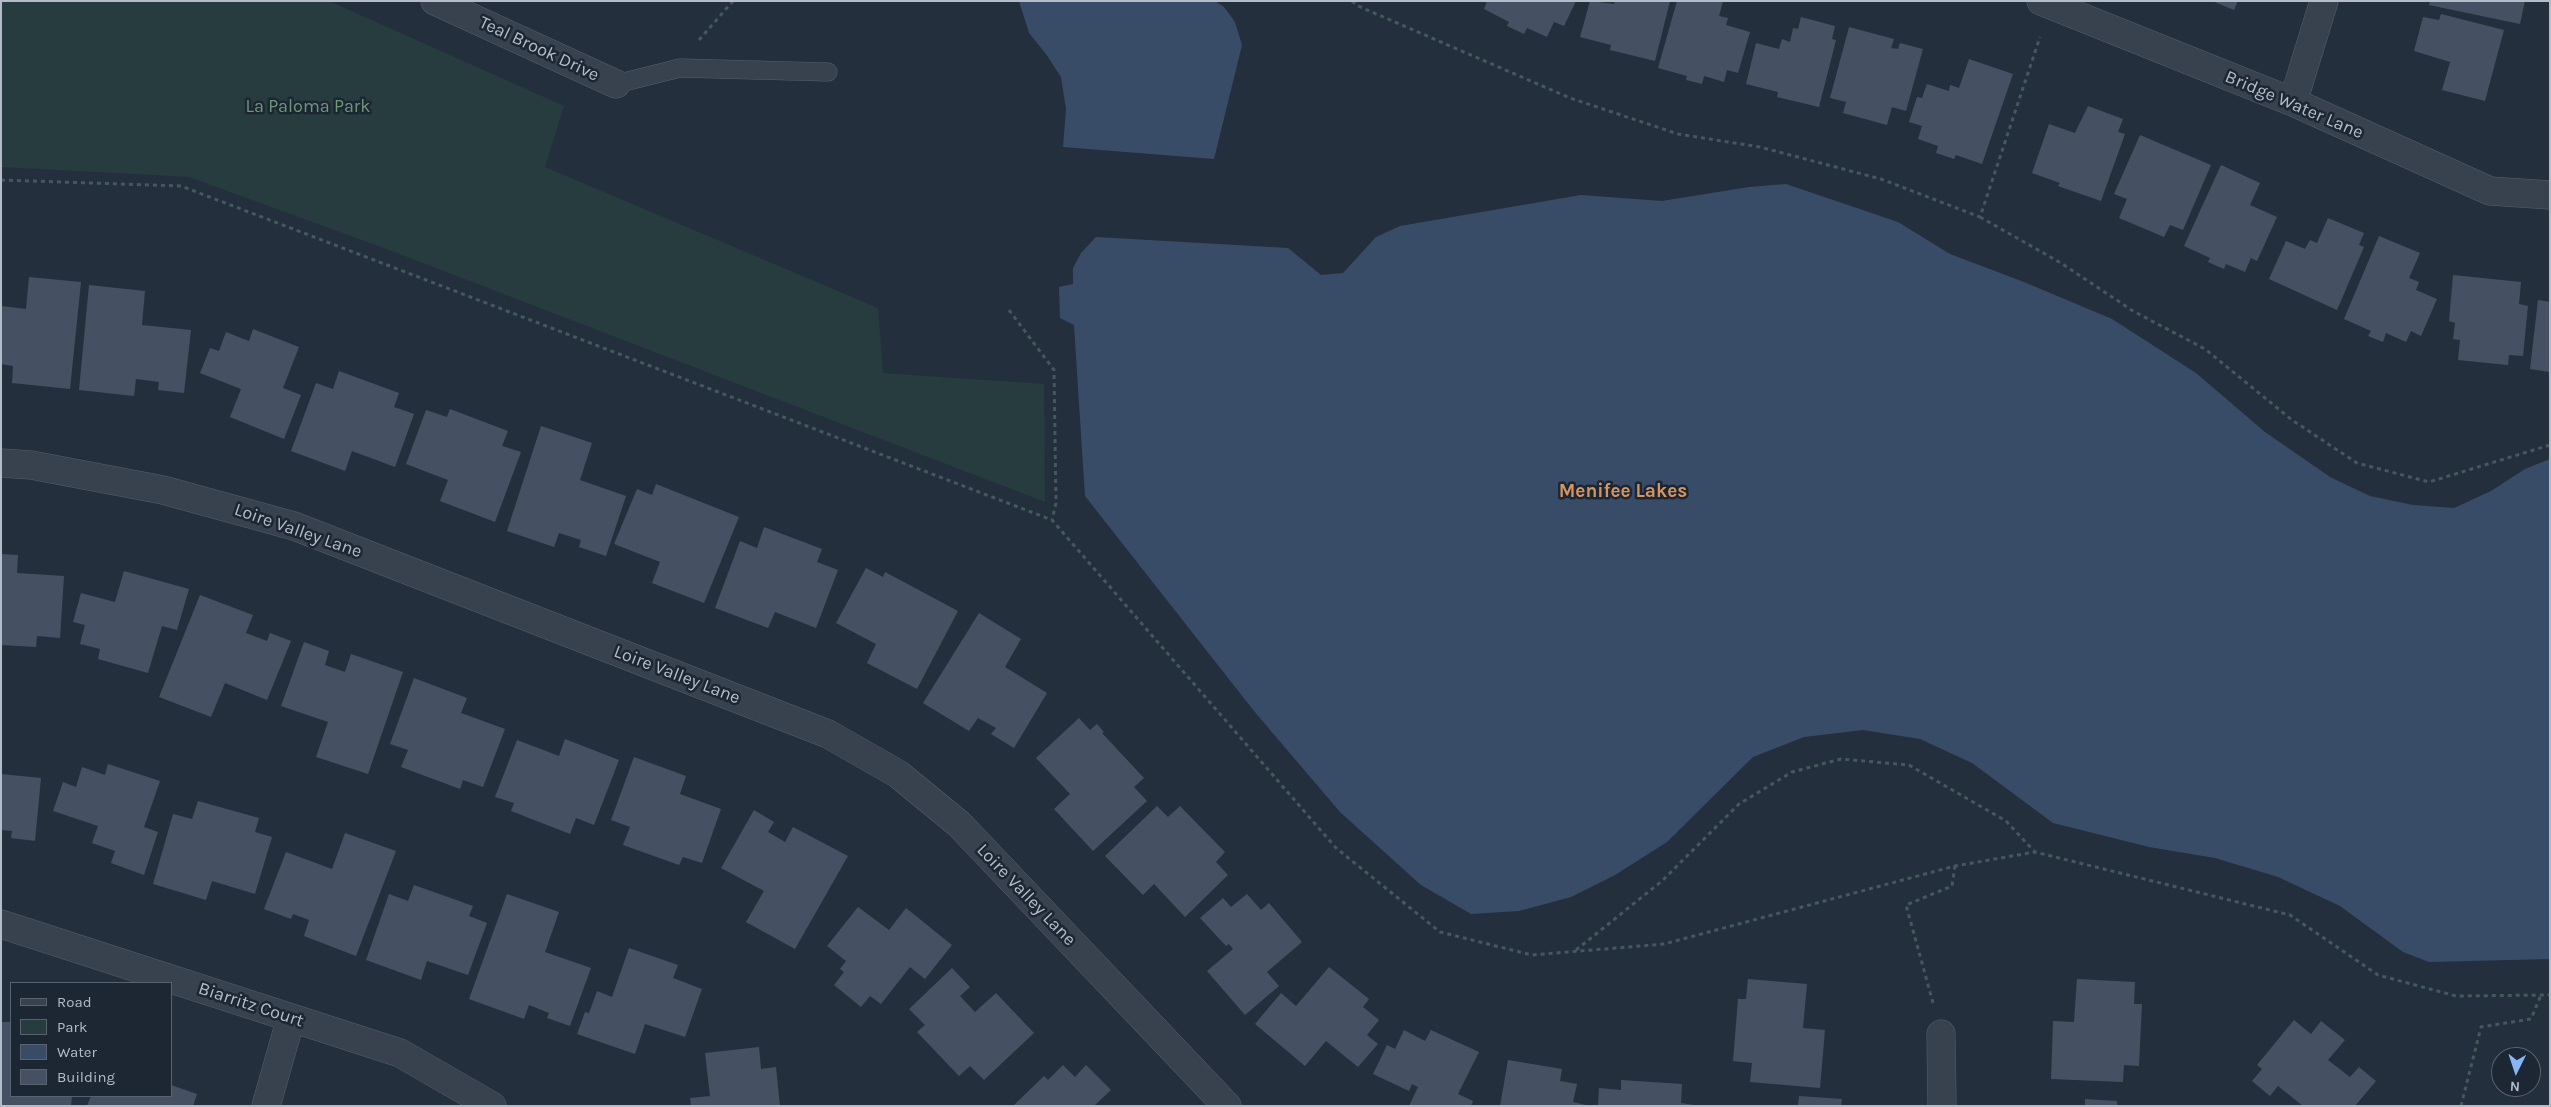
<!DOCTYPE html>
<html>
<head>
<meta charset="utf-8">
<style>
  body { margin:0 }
  #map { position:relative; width:2551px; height:1107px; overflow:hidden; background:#242f3e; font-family:Karla,sans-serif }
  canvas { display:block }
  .frame { position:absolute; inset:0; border:2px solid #b4bcc9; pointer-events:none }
  .legend { position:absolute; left:10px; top:982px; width:162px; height:115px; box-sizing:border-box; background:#1d2633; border:1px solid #59626f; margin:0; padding:6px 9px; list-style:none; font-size:15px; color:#b4bcc9 }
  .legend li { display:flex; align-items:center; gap:10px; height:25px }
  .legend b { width:25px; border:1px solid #59626f }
  .north { position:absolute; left:2491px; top:1047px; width:50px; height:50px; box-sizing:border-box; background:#1d2633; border:1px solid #59626f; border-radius:50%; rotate:184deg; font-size:14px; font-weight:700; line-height:20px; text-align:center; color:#b4bcc9 }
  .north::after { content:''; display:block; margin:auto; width:18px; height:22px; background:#8ab4f8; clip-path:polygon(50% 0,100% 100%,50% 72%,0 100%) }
</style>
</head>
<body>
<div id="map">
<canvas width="2551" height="1107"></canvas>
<div class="frame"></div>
<ul class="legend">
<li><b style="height:6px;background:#38414e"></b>Road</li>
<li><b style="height:14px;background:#263c3f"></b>Park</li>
<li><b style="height:14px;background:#394c67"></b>Water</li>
<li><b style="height:14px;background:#455162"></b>Building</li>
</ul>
<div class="north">N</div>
</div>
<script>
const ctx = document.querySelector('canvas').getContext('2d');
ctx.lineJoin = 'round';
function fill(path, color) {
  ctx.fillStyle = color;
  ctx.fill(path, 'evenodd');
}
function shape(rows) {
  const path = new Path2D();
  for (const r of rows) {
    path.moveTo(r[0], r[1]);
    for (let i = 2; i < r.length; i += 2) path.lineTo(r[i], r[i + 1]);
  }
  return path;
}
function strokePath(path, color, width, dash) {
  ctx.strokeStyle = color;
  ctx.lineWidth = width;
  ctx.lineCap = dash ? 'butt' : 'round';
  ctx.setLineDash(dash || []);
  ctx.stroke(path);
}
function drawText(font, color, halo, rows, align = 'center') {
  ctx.font = font + ' Karla,sans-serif';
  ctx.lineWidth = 5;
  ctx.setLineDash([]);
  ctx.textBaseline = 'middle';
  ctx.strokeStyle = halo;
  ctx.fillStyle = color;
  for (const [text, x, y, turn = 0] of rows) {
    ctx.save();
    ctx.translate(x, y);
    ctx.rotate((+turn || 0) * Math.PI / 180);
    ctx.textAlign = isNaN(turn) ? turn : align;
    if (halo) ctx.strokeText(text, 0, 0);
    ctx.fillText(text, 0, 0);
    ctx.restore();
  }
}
const green = shape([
  [1,1,329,1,564,106,545,167,878,308,883,373,1044,384,1045,502,389,250,189,177,1,167]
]);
const water = shape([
  [1019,1,1215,1,1224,7,1235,22,1242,45,1214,159,1063,147,1066,109,1061,77,1046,54,1029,33],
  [1786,184,1898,222,1950,254,2024,282,2112,319,2196,373,2265,432,2330,477,2370,496,2413,505,2454,508,2491,491,2525,469,2550,459,2550,959,2429,962,2403,952,2340,906,2278,877,2215,858,2149,847,2053,823,1972,763,1920,739,1863,730,1804,737,1753,757,1667,842,1615,875,1571,897,1519,911,1471,914,1421,885,1340,812,1254,711,1085,496,1074,325,1060,318,1059,287,1073,284,1073,268,1081,253,1096,237,1288,248,1321,275,1343,273,1376,237,1400,226,1581,195,1662,201,1749,187]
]);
const building = shape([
  [1487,1,1576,1,1564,26,1554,22,1547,37,1527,28,1524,34,1507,26,1509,22,1484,9],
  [1590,1,1614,4,1615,1,1670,1,1655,61,1610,50,1611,45,1580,37],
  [1677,1,1723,1,1719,16,1728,18,1726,25,1750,32,1738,73,1727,70,1724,82,1704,76,1702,84,1686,80,1687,76,1658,68],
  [2212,1,2238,1,2234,10],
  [2430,1,2525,1,2520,24,2429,5],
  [2441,14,2504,30,2485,101,2442,90,2450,62,2414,51,2423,17,2439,20],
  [1801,17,1835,26,1832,39,1836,40,1819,107,1777,97,1778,92,1746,84,1756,43,1779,49,1782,39,1790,42,1793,28,1798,29],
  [1849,27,1894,39,1891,48,1898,49,1900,43,1923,49,1906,111,1892,107,1887,125,1843,113,1846,102,1830,98],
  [1969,59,2013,74,1982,164,1956,155,1954,159,1936,153,1938,146,1918,139,1922,126,1909,122,1917,97,1922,98,1927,84,1949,91,1950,85,1959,88],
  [2088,106,2123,119,2118,132,2125,134,2101,201,2058,186,2060,183,2032,173,2049,124,2075,133],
  [2140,135,2211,165,2183,230,2170,225,2164,237,2119,218,2127,199,2114,194],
  [2221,165,2260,183,2250,205,2277,217,2257,261,2251,258,2245,272,2226,264,2224,269,2208,262,2210,258,2184,246],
  [2328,218,2364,233,2359,245,2364,247,2337,310,2269,279,2286,241,2305,249,2310,240,2317,243],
  [2379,236,2420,253,2409,278,2419,282,2416,290,2437,299,2421,336,2411,331,2406,342,2386,333,2383,342,2368,336,2371,331,2344,319],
  [2453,275,2521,282,2519,304,2528,306,2523,356,2509,355,2508,365,2458,360,2460,340,2453,339,2455,323,2449,321],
  [29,277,81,282,70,389,12,383,13,366,1,364,1,306,26,309],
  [89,285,145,291,142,325,191,330,184,393,158,390,159,382,136,379,134,396,79,390],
  [2538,300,2550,302,2550,372,2530,369],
  [253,329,299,347,283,388,301,395,284,439,230,417,241,389,200,373,210,348,219,351,226,332,249,341],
  [339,371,399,393,394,407,414,414,395,467,352,451,345,471,291,451,316,383,333,389],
  [450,409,508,431,502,446,521,452,495,522,440,501,448,480,406,464,426,410,447,417],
  [541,426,592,443,580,480,626,496,606,556,579,547,581,540,559,533,554,547,507,531],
  [656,484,739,517,704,603,652,583,660,562,614,544,637,489,652,495],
  [764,527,822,549,817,562,838,570,816,628,775,612,768,628,715,608,740,541,757,548],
  [1,554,18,555,17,573,64,576,60,638,37,636,36,647,1,645],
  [866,568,883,577,885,572,958,611,917,689,867,663,876,644,836,623],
  [124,571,189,589,177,630,162,626,148,673,98,659,100,649,80,644,85,625,73,622,81,593,115,602],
  [200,595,253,615,246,633,267,641,270,633,291,641,267,700,225,683,211,717,159,697],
  [979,613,1021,639,1005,667,1047,693,1014,748,991,734,996,728,978,718,969,731,923,703],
  [304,642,329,651,325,665,345,672,351,654,403,672,368,774,316,757,328,722,281,706],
  [414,678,467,698,461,713,505,729,483,787,463,780,460,789,401,767,408,750,390,744],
  [1079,718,1090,730,1097,724,1104,732,1102,733,1144,778,1134,787,1147,801,1093,851,1054,809,1070,794,1036,758],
  [565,739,619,760,594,825,576,818,570,834,511,811,514,803,495,797,517,740,559,756],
  [634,757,686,776,680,794,721,809,702,863,683,857,679,865,623,845,630,827,611,820],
  [108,764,160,781,144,827,158,832,144,875,111,863,115,851,92,843,98,826,53,811,63,782,76,787,82,767,105,775],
  [1,774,41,778,35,841,11,838,12,831,1,830],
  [198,801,259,818,255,832,272,837,255,894,212,881,206,900,153,884,173,814,192,819],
  [1157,806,1168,817,1180,806,1225,852,1216,862,1228,875,1185,917,1154,884,1143,895,1105,856],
  [754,810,774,822,768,832,785,842,793,827,848,856,795,949,746,922,764,891,721,868],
  [345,833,396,851,356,956,304,936,309,920,293,914,291,919,264,909,286,852,332,869],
  [414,885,473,906,469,916,487,923,468,975,427,961,421,980,366,960,389,894,408,901],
  [507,894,559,912,545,952,591,968,570,1026,547,1018,549,1013,529,1005,524,1019,469,999],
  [1247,894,1261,910,1269,903,1302,942,1267,972,1279,986,1245,1015,1207,971,1233,949,1229,944,1226,946,1200,918,1223,898,1231,907],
  [858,907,889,930,906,908,952,945,925,979,910,967,881,1004,870,996,861,1007,834,985,844,972,840,969,846,961,827,946],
  [629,948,678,965,673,978,702,989,685,1037,645,1024,635,1054,577,1034,585,1012,589,1013,597,991,612,997],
  [1329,967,1369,999,1363,1007,1379,1020,1367,1035,1378,1044,1358,1067,1326,1041,1305,1066,1255,1024,1281,993,1296,1006],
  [952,968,970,987,960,996,975,1012,996,993,1034,1033,984,1080,970,1066,959,1076,917,1032,925,1025,909,1009],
  [1748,979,1807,984,1803,1028,1825,1030,1820,1088,1750,1082,1752,1063,1733,1061,1738,999,1746,999],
  [2077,979,2135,982,2134,1004,2142,1004,2139,1066,2124,1065,2123,1082,2051,1079,2053,1021,2074,1022],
  [2294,1020,2311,1034,2321,1021,2345,1040,2328,1060,2350,1077,2359,1067,2376,1081,2355,1106,2303,1106,2278,1086,2270,1096,2252,1081,2262,1069,2257,1065],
  [1,1022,11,1022,11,1096,72,1096,71,1106,1,1106],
  [1404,1030,1425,1041,1431,1030,1479,1052,1458,1094,1473,1101,1471,1106,1409,1106,1418,1087,1412,1084,1409,1091,1373,1074,1387,1045,1395,1049],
  [759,1047,761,1069,776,1067,780,1106,691,1106,690,1098,710,1096,705,1053],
  [1508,1060,1562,1069,1560,1081,1577,1084,1573,1102,1590,1106,1500,1106],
  [1063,1065,1075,1077,1086,1065,1111,1090,1094,1106,1013,1106,1044,1076,1048,1080],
  [1621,1080,1682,1084,1681,1103,1700,1106,1598,1106,1599,1088,1621,1090],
  [171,1085,197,1094,193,1106,87,1106,91,1096,171,1096],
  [1799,1096,1842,1099,1841,1106,1798,1106],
  [2085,1099,2117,1101,2117,1106,2085,1106]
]);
const path = shape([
  [1352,1,1358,6,1570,98,1678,134,1760,147,1881,179,1980,217,2040,37],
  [699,40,733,1],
  [1,180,181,186,1052,520,1336,848,1440,932,1532,955,1664,944,1955,866,2035,852,2290,915,2378,975,2456,996,2550,995],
  [1980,217,2061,263,2133,311,2205,349,2292,420,2357,463,2429,482,2550,445],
  [1009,310,1054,370,1056,503,1052,520],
  [1576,950,1662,881,1739,804,1792,772,1841,759,1909,765,2006,821,2034,851],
  [1933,1003,1906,905,1952,886,1955,866],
  [2461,1106,2481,1027,2531,1019,2541,995]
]);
const lane = shape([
  [616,84,680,68,828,72]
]);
const street = shape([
  [435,1,616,84],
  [2041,1,2293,102,2490,191,2550,195],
  [2293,102,2324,1],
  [1,463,31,465,163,490,294,526,828,734,898,774,959,824,1227,1106],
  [1,924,400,1053,492,1106],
  [1941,1034,1942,1106],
  [266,1106,291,1018]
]);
const streetNames = [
  ["Teal Brook Drive",539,49,25],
  ["Bridge Water Lane",2294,105,23],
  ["Loire Valley Lane",298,531,19],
  ["Loire Valley Lane",677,675,21],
  ["Loire Valley Lane",1026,895,46],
  ["Biarritz Court",251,1005,18]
];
const parkNames = [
  ["La Paloma Park",308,107]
];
const neighbourhoodNames = [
  ["Menifee Lakes",1623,492]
];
fill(green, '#263c3f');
fill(water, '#394c67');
fill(building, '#455162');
strokePath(lane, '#565f6c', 19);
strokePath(street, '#565f6c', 29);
strokePath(path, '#44595c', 3, [4, 4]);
strokePath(lane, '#38414e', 18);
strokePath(street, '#38414e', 28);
drawText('18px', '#b4bcc9', '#1d2633', streetNames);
drawText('18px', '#6b9a76', '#1d2633', parkNames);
drawText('bold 19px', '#d59563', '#1d2633', neighbourhoodNames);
</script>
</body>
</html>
